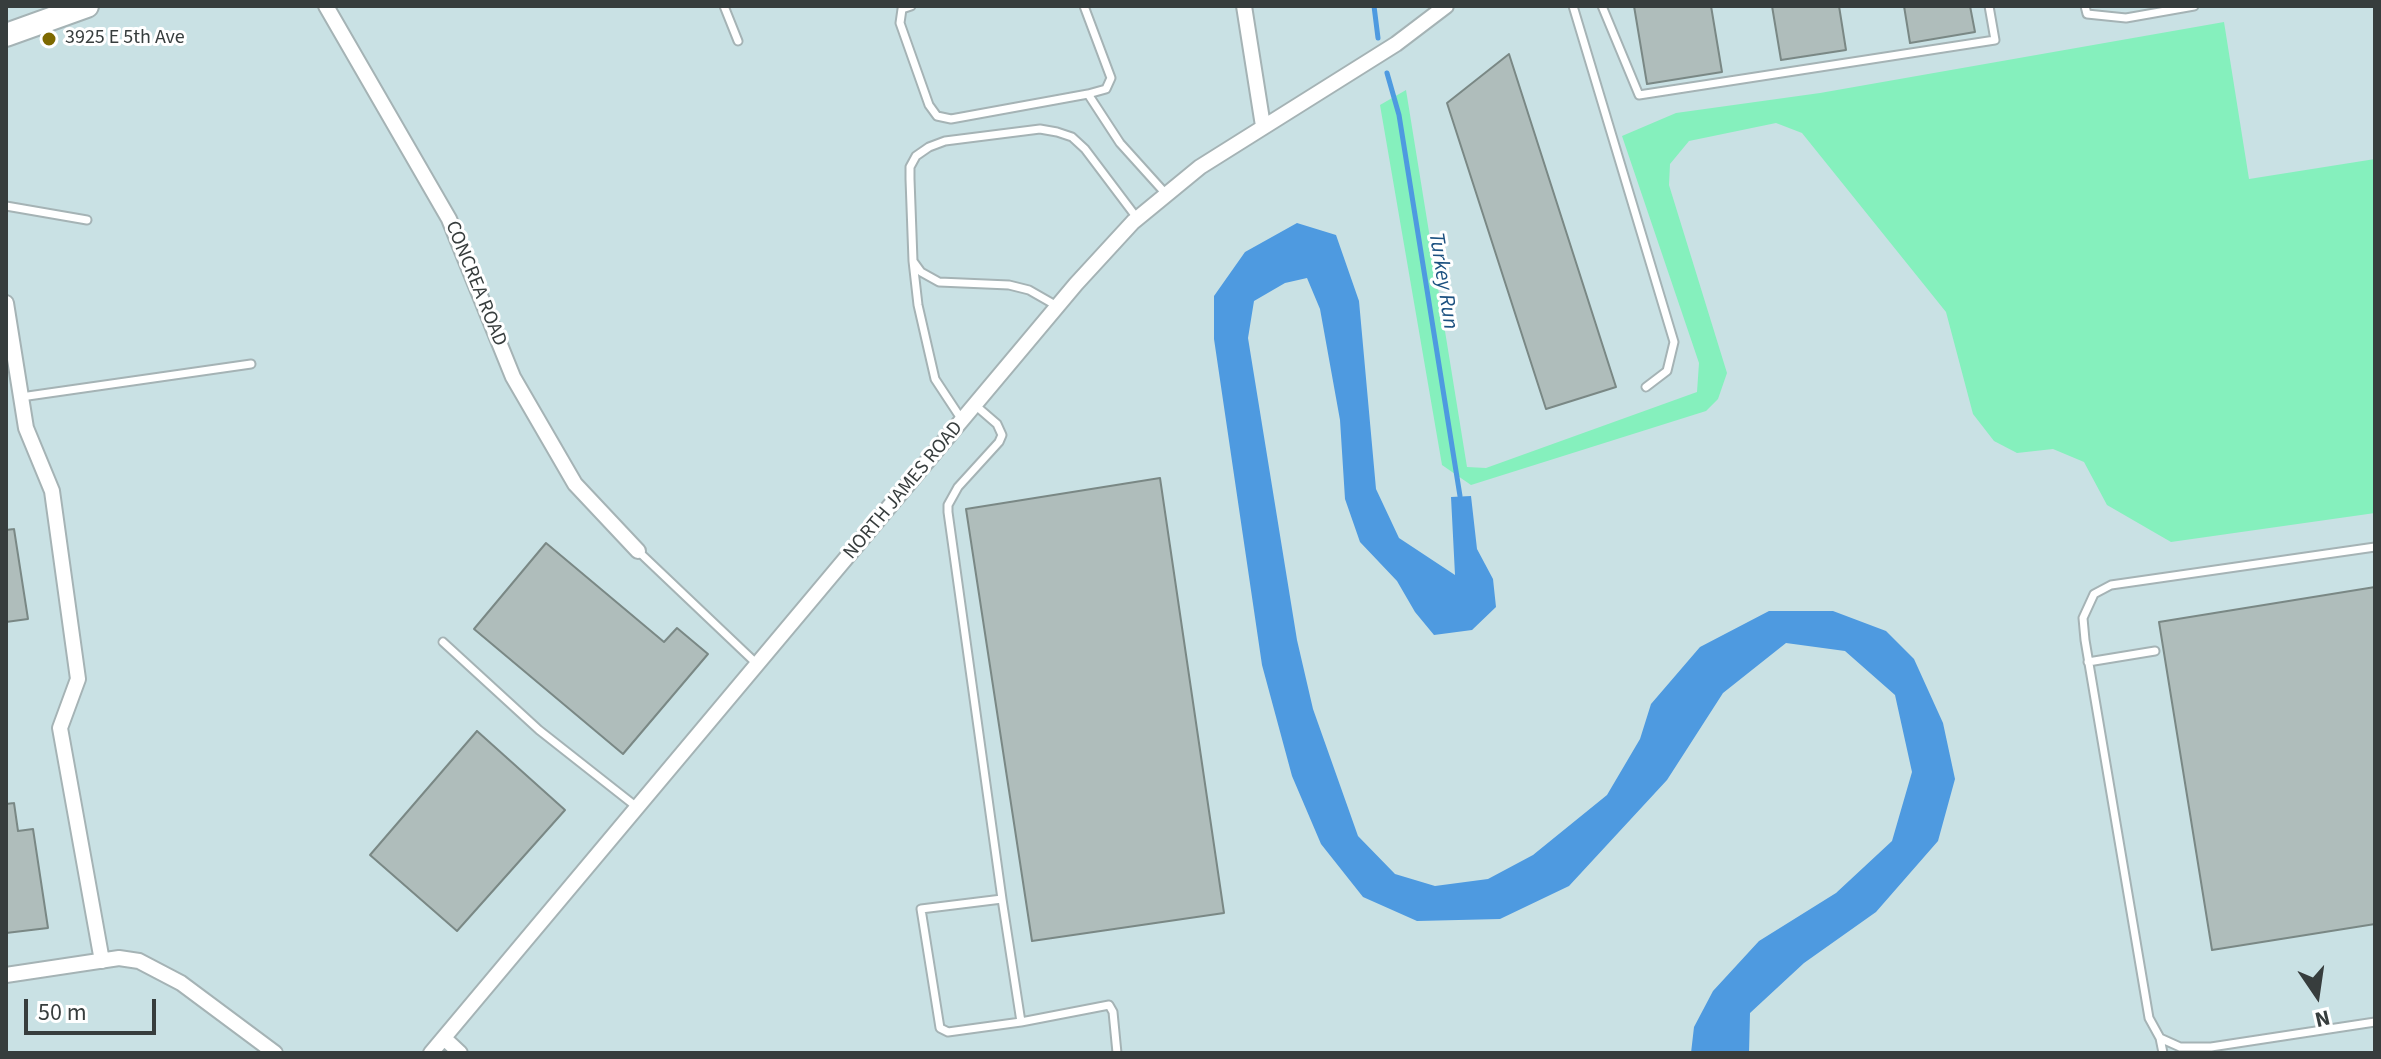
<!DOCTYPE html>
<html>
<head>
<meta charset="utf-8">
<style>
  body { margin:0 }
  #map { position:relative; width:2381px; height:1059px; overflow:hidden; background:#deedef; font-family:"Source Sans 3",sans-serif }
  canvas { display:block }
  .frame { position:absolute; inset:0; border:8px solid #373d3d; pointer-events:none }
  .north { position:absolute; left:2277px; top:955px; width:80px; height:80px; -webkit-text-stroke:6px #fff; paint-order:stroke; rotate:167deg; font-size:22px; font-weight:700; line-height:32px; text-align:center; color:#373d3d }
  .north::after { content:''; display:block; margin:auto; width:28px; height:36px; background:#373d3d; clip-path:polygon(50% 0,100% 100%,50% 72%,0 100%) }
  .scale { position:absolute; left:24px; top:999px; width:132px; height:36px; box-sizing:border-box; border:4px solid #373d3d; border-top:0; padding-left:10px; font-size:24px; line-height:28px; white-space:nowrap; color:#373d3d; -webkit-text-stroke:6px #fff; paint-order:stroke }
</style>
</head>
<body>
<div id="map">
<canvas width="2381" height="1059"></canvas>
<div class="frame"></div>
<div class="north">N</div>
<div class="scale">50 m</div>
</div>
<script>
const ctx = document.querySelector('canvas').getContext('2d');
ctx.lineJoin = 'round';
function fill(path, color) {
  ctx.fillStyle = color;
  ctx.fill(path, 'evenodd');
}
function shape(rows) {
  const path = new Path2D();
  for (const r of rows) {
    path.moveTo(r[0], r[1]);
    for (let i = 2; i < r.length; i += 2) path.lineTo(r[i], r[i + 1]);
  }
  return path;
}
function strokePath(path, color, width, dash) {
  ctx.strokeStyle = color;
  ctx.lineWidth = width;
  ctx.lineCap = dash ? 'butt' : 'round';
  ctx.setLineDash(dash || []);
  ctx.stroke(path);
}
function drawText(font, color, halo, rows, align = 'center') {
  ctx.font = font + ' "Source Sans 3",sans-serif';
  ctx.lineWidth = 6;
  ctx.setLineDash([]);
  ctx.textBaseline = 'middle';
  ctx.strokeStyle = halo;
  ctx.fillStyle = color;
  for (const [text, x, y, turn = 0] of rows) {
    ctx.save();
    ctx.translate(x, y);
    ctx.rotate((+turn || 0) * Math.PI / 180);
    ctx.textAlign = isNaN(turn) ? turn : align;
    if (halo) ctx.strokeText(text, 0, 0);
    ctx.fillText(text, 0, 0);
    ctx.restore();
  }
}
const built = shape([
  [6,6,2375,6,2375,1053,6,1053]
]);
const green = shape([
  [2224,22,2249,179,2375,159,2375,513,2171,542,2107,505,2084,462,2053,449,2017,453,1994,441,1973,414,1946,312,1802,133,1776,123,1689,141,1670,164,1669,185,1727,373,1718,399,1706,411,1471,485,1442,465,1380,105,1406,90,1467,467,1486,468,1697,392,1699,363,1622,136,1676,113,1820,93]
]);
const water = shape([
  [1297,223,1336,235,1359,301,1376,489,1399,538,1455,575,1451,497,1471,496,1477,549,1493,579,1496,607,1472,630,1434,635,1415,612,1397,581,1360,542,1345,499,1340,420,1320,309,1307,278,1285,283,1254,301,1248,338,1297,640,1313,709,1358,836,1395,874,1435,886,1488,879,1533,855,1607,795,1640,739,1651,704,1700,647,1769,611,1833,611,1886,631,1914,659,1943,723,1955,779,1938,841,1876,912,1804,963,1750,1013,1749,1053,1691,1053,1694,1027,1713,991,1759,941,1836,893,1892,841,1912,772,1895,695,1845,651,1786,643,1723,693,1667,780,1569,886,1500,919,1417,921,1363,897,1321,844,1292,776,1262,665,1214,339,1214,296,1245,252]
]);
const stream = shape([
  [1374,6,1378,38],
  [1387,73,1399,115,1460,496]
]);
const building = shape([
  [1634,6,1711,6,1722,72,1647,84,1634,6],
  [1772,6,1839,6,1846,50,1781,60,1772,6],
  [1904,6,1970,6,1975,32,1910,43,1904,6],
  [1509,54,1616,387,1546,409,1447,103,1509,54],
  [1160,478,1224,913,1032,941,966,509,1160,478],
  [14,529,28,619,6,622,6,530,14,529],
  [546,543,664,642,677,628,708,654,623,754,474,629,546,543],
  [2375,587,2375,924,2212,950,2159,622,2375,587],
  [477,731,565,810,457,931,370,855,477,731],
  [14,803,18,831,33,829,48,928,6,933,6,804,14,803]
]);
const lane = shape([
  [724,6,738,41],
  [911,6,902,9,900,23,929,105,937,116,951,119,1088,94],
  [1084,6,1111,78,1106,89,1088,94,1120,143,1166,194],
  [1573,6,1674,342,1667,371,1646,387],
  [1602,6,1639,95,1995,40,1989,6],
  [2085,6,2087,14,2126,18,2194,6],
  [6,206,87,220],
  [913,261,918,305,935,379,962,420],
  [1057,306,1029,290,1009,285,939,282,921,272,913,261,910,179,910,167,916,156,929,147,945,141,1040,129,1057,132,1072,137,1085,149,1137,218],
  [21,397,251,364],
  [975,405,997,424,1002,435,999,442,958,487,948,505,948,512,1002,899],
  [2375,547,2111,585,2094,594,2083,618,2085,640,2149,1018,2160,1038,2180,1047,2211,1047,2375,1022],
  [638,551,758,665],
  [443,642,539,730,638,808],
  [2088,662,2155,651],
  [1021,1022,1002,899,921,909,940,1028,948,1032,1021,1022,1109,1005,1113,1012,1117,1053],
  [2160,1038,2163,1053]
]);
const street = shape([
  [326,6,449,219,513,377,575,484,638,551],
  [1244,6,1263,126],
  [6,303,26,428,52,491,78,679,60,728,102,961],
  [6,975,119,958,139,961,181,983,275,1053],
  [444,1038,460,1053],
  [431,1053,1076,284,1133,222,1200,167,1396,44,1446,6]
]);
const primary = shape([
  [6,35,87,6]
]);
const markers = [
  [49,39,8,"#7d6900"]
];
const poiNames = [
  ["3925 E 5th Ave",65,39]
];
const streetNames = [
  ["CONCREA ROAD",475,284,68],
  ["NORTH JAMES ROAD",904,491,-50]
];
const waterNames = [
  ["Turkey Run",1442,281,81]
];
fill(built, '#c9e1e4');
fill(green, '#85f0bd');
fill(water, '#4e9ae0');
strokePath(stream, '#4e9ae0', 5);
fill(building, '#afbdbb');
strokePath(building, '#7a8885', 2);
strokePath(lane, '#a5b3b5', 11);
strokePath(street, '#a5b3b5', 18);
strokePath(primary, '#a5b3b5', 26);
strokePath(lane, '#fff', 7);
strokePath(street, '#fff', 14);
strokePath(primary, '#fff', 22);
for (const [x, y, r, color] of markers) {
  const dot = new Path2D();
  dot.arc(x, y, r, 0, 2 * Math.PI);
  ctx.fillStyle = color;
  ctx.fill(dot);
  strokePath(dot, '#fff', 3);
}
drawText('20px', '#373d3d', '#fff', poiNames, 'left');
drawText('20px', '#373d3d', '#fff', streetNames);
drawText('italic 22px', '#1c5180', '#fff', waterNames);
</script>
</body>
</html>
